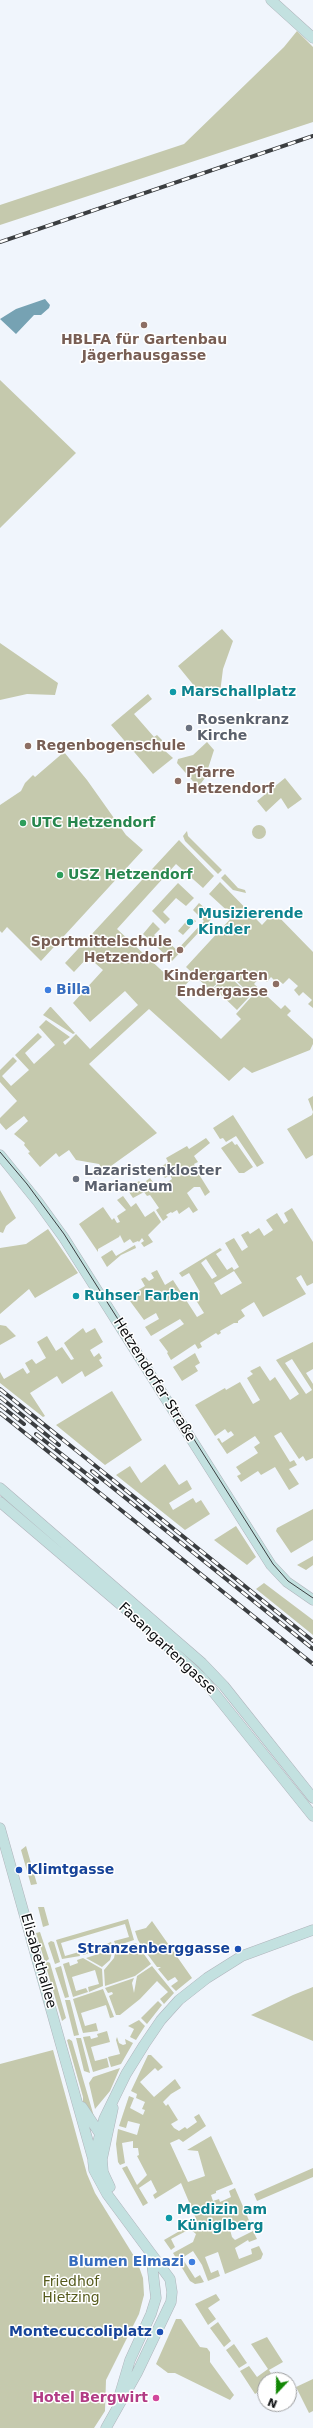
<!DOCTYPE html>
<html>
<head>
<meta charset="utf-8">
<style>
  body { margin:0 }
  #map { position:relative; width:313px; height:2428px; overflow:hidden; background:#f0f5fc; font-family:"DejaVu Sans",sans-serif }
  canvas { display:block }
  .north { position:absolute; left:257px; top:2372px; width:40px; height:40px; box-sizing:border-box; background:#fff; border:1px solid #9d9e9f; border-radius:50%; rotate:202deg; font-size:11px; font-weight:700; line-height:16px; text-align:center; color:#0a0c0e }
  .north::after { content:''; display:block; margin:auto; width:14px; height:18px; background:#128705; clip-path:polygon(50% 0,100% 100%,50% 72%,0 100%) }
</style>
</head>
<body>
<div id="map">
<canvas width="313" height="2428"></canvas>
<div class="north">N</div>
</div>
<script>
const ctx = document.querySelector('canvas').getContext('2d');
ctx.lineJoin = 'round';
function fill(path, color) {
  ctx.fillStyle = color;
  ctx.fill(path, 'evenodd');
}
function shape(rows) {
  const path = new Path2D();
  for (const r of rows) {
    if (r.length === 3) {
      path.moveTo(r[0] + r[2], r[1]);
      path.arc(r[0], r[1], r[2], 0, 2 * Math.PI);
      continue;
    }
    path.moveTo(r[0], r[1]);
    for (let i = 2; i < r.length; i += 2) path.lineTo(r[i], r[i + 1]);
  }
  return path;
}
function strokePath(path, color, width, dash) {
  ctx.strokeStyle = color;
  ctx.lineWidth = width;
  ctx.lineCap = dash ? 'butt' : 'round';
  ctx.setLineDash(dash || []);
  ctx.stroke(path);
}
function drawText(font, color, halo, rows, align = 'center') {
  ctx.font = font + ' "DejaVu Sans",sans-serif';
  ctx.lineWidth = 3;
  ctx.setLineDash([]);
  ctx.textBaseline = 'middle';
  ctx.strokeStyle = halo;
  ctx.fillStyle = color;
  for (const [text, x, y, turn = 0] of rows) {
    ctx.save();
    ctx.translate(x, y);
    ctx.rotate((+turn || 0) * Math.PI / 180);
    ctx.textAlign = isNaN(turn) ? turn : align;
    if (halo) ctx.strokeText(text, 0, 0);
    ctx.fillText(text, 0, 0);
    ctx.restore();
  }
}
const green = shape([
  [297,31,313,47,313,122,0,225,0,205,184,144,284,47],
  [0,380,76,453,0,528],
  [222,629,233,641,223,669,220,693,202,691,200,693,178,666],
  [0,643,58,683,55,695,27,694,0,700],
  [148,694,152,699,134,714,154,737,157,735,162,740,164,750,173,758,153,774,111,725],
  [207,742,214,750,205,778,198,787,177,763,178,759,193,755],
  [64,752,87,780,126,835,143,850,41,961,7,927,2,933,0,931,0,805,21,791,25,783,33,775,35,777],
  [285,778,302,799,288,809,281,798,266,812,257,801],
  [259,832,7],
  [187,831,188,836,222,870,218,874,185,841,183,836],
  [179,840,214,876,203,888,176,864,117,929,173,981,182,971,191,979,175,996,221,1039,241,1019,236,1014,252,996,228,973,210,990,186,967,233,916,209,894,220,882,262,925,274,912,313,952,313,1008,308,1004,312,1000,303,992,299,996,294,990,298,986,289,978,283,984,277,979,275,981,271,977,267,982,261,976,254,984,281,1009,285,1005,291,1011,287,1015,313,1039,313,1044,310,1050,252,1073,244,1067,229,1081,149,1009,89,1064,157,1133,104,1171,99,1164,76,1160,69,1150,59,1157,56,1153,40,1167,28,1153,30,1152,24,1145,25,1143,14,1134,28,1121,24,1116,6,1130,0,1123,0,1118,17,1101,0,1082,0,1070,13,1057,17,1061,2,1076,11,1086,29,1070,15,1055,38,1033,42,1037,25,1053,34,1064,55,1045,39,1027,46,1020,70,1037,63,1042,65,1045,76,1034,90,1049,138,1005,125,991,90,1022,73,1003,103,970,88,957,74,972,65,963],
  [225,874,238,888,245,890,246,893,233,890,221,878],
  [178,883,194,898,186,906,176,898,163,912,170,919,165,924,152,911],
  [199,903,214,916,172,961,143,934,153,922,160,929,154,935,167,947,170,944,177,950,204,921,193,910],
  [190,917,196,921,183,935,178,931],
  [227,974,250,996,237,1010,214,988],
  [50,1007,51,1007,75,1033,73,1034,43,1015],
  [313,1096,313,1155,306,1159,287,1129,312,1115,313,1112,308,1099],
  [233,1115,264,1163,257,1167,236,1136,226,1142,223,1138,220,1139,213,1128],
  [206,1138,210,1143,194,1156,198,1162,194,1164,196,1168,192,1168,192,1173,196,1173,197,1170,199,1173,202,1171,204,1174,200,1176,210,1192,205,1196,200,1187,194,1187,187,1193,198,1210,193,1213,189,1207,179,1214,177,1210,172,1213,171,1212,166,1215,168,1217,163,1221,156,1210,159,1208,150,1195,147,1196,144,1192,133,1198,127,1189,139,1181,144,1187,148,1184,146,1181,150,1178,158,1189,172,1179,170,1175,165,1178,158,1169,168,1162,166,1158,187,1146,189,1149],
  [232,1141,235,1145,237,1144,253,1167,244,1173,239,1173,221,1148],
  [0,1190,16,1218,6,1226,3,1233,0,1232],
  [123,1196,131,1207,136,1203,145,1217,154,1211,161,1222,148,1235,153,1242,144,1247,141,1243,144,1241,142,1238,139,1242,138,1241,133,1243,130,1239,124,1243,120,1235,119,1237,98,1249,98,1252,79,1224,103,1207,112,1220,114,1218,117,1223,120,1222,117,1216,126,1210,117,1200],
  [292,1208,313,1242,313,1283,307,1286,301,1275,296,1278,306,1294,263,1317,254,1302,241,1310,245,1316,238,1321,238,1323,234,1323,220,1331,221,1333,218,1335,216,1333,200,1343,202,1347,198,1349,195,1344,171,1360,167,1353,168,1352,159,1340,184,1324,180,1319,151,1336,145,1327,159,1319,156,1313,144,1320,127,1297,145,1286,141,1279,145,1277,149,1281,154,1278,151,1273,157,1270,165,1285,173,1280,197,1317,204,1313,194,1297,200,1292,189,1273,182,1277,179,1273,220,1248,222,1250,216,1254,227,1270,232,1267,234,1270,239,1267,225,1243,234,1238,242,1251,248,1247,241,1235,248,1231,250,1234,259,1228,264,1236,273,1230,266,1220,277,1213,284,1224,288,1221,284,1213],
  [206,1259,217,1276,212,1279,201,1263],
  [234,1271,242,1283,221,1295,214,1283],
  [48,1229,78,1273,35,1298,29,1289,0,1314,0,1248,26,1244],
  [135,1245,136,1248,121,1255,107,1267,101,1257,112,1250,116,1256],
  [0,1325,6,1326,16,1336,0,1345],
  [83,1328,86,1333,95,1328,103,1342,90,1350,94,1357,99,1353,102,1358,99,1360,103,1366,85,1377,82,1371,62,1384,57,1376,30,1393,45,1416,43,1417,0,1383,0,1372,4,1379,23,1368,27,1374,30,1372,25,1363,32,1359,36,1364,46,1358,37,1342,47,1336,56,1351,62,1347,71,1360,74,1359,64,1343],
  [313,1342,313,1369,306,1373,313,1384,313,1458,306,1461,303,1456,299,1459,281,1432,274,1436,290,1462,294,1460,297,1465,289,1469,299,1484,289,1490,275,1467,261,1475,258,1471,241,1482,237,1476,241,1474,236,1467,258,1453,254,1447,260,1443,255,1436,227,1454,217,1439,219,1438,222,1443,234,1435,231,1431,228,1433,225,1429,215,1436,195,1405,225,1388,226,1390,240,1382,253,1404,260,1400,247,1378,253,1374,250,1371,260,1366,270,1381,275,1377,290,1400,299,1394,276,1360],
  [292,1359,312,1390,306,1394,285,1363],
  [195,1353,200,1363,195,1366,198,1371,182,1381,173,1367],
  [112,1391,142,1440,105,1465,56,1425],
  [165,1464,179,1485,187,1480,192,1489,169,1503,173,1510,193,1498,196,1503,201,1500,210,1514,185,1530,116,1475,130,1466,141,1483],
  [313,1509,313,1540,291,1553,276,1531,277,1528],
  [236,1526,256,1557,247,1565,214,1540],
  [313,1556,313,1565,306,1570,297,1565],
  [264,1583,313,1620,313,1635,256,1589],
  [26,1846,37,1884,31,1885,21,1850],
  [38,1907,44,1907,49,1925,43,1927],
  [128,1919,134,1940,116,1946,114,1941,129,1937,125,1924,61,1943,65,1956,79,1952,80,1956,62,1959,56,1940],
  [152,1921,192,1978,176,1991,171,1986,178,1981,175,1977,168,1981,158,1969,161,1967,157,1967,142,1947,145,1945,144,1943,141,1945,138,1940,135,1931,146,1928],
  [40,1932,49,1959,45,1962,36,1933],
  [51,1941,54,1942,60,1962,55,1964,48,1943],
  [111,1942,113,1946,83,1955,82,1951,89,1949,90,1951],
  [136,1943,151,1964,135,1976,105,1986,104,1970,114,1958,116,1948],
  [113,1949,110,1960,102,1967,86,1958],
  [83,1958,102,1969,103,1986,89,1992,88,1987,99,1984,95,1970,72,1977,76,1991,86,1988,88,1992,73,1997,63,1964,69,1962,70,1966,78,1963,77,1960],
  [48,1962,50,1963,66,2018,62,2021,45,1963],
  [61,1966,69,1997,65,1998,55,1968],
  [152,1966,174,1993,164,2004,160,1999,168,1992,157,1981,140,1999,120,2015,116,2015,109,1996,113,1994,112,1992,108,1993,105,1988,134,1978,132,1983,134,1993,137,1976],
  [313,1987,313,2041,251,2015,293,1995],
  [103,1989,114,2017,110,2018,106,2005,81,2013,85,2026,96,2023,98,2031,83,2033,73,1999],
  [65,2000,70,2000,79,2035,74,2036],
  [158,2001,162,2005,147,2024,141,2018],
  [139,2020,145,2026,136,2040,130,2037,134,2029,128,2026],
  [107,2031,110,2042,91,2047,95,2061,107,2058,109,2067,93,2072,83,2037,90,2036,91,2039,98,2037,97,2034],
  [117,2037,119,2043,123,2045,126,2044,125,2039,133,2043,121,2064,111,2067,108,2057,120,2054,116,2040],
  [76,2038,81,2038,90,2073,84,2071],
  [69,2039,72,2041,95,2120,83,2106,83,2097,67,2040],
  [53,2050,87,2174,95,2193,137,2261,143,2278,144,2295,139,2314,106,2380,105,2411,94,2428,0,2428,0,2064],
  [148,2055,151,2055,163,2067,158,2071,155,2068,140,2082,154,2097,175,2079,181,2088,171,2094,163,2102,166,2106,168,2104,178,2120,171,2124,174,2128,179,2131,185,2127,187,2129,197,2122,194,2117,199,2114,206,2126,183,2142,179,2139,170,2143,188,2182,205,2176,198,2151,187,2150,211,2136,233,2184,216,2191,216,2193,211,2195,213,2201,219,2199,220,2202,231,2197,229,2191,235,2188,251,2225,248,2226,246,2222,243,2223,245,2226,242,2227,240,2224,229,2226,232,2237,235,2240,253,2231,257,2239,249,2242,248,2240,235,2248,239,2259,252,2254,251,2249,259,2246,263,2254,261,2259,225,2274,218,2252,205,2257,211,2273,218,2270,220,2276,208,2281,202,2265,193,2251,182,2258,195,2278,200,2275,204,2282,201,2283,195,2284,190,2281,173,2253,193,2242,196,2234,190,2229,171,2239,175,2247,171,2250,164,2240,197,2221,181,2183,155,2199,153,2195,157,2192,151,2180,139,2188,148,2203,143,2206,122,2168,127,2166,137,2185,147,2175,137,2156,139,2155,138,2148,133,2148,133,2141,122,2143,125,2163,120,2165,118,2162,116,2144,118,2129,137,2135,140,2124,128,2121,126,2128,119,2126,129,2096,134,2098,130,2108,143,2115,145,2110,142,2109,145,2102,136,2098,137,2094,131,2091],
  [120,2068,110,2091,95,2109,89,2083,93,2077],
  [313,2168,313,2177,257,2201,254,2194],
  [216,2294,220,2300,208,2308,216,2319,208,2325,195,2304],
  [176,2319,181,2319,200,2347,207,2348,210,2352,210,2362,234,2395,230,2400,175,2373,168,2373,156,2364],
  [218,2322,231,2341,224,2347,210,2328],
  [267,2337,283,2362,269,2370,275,2380,265,2380,265,2388,255,2394,240,2371,249,2366,257,2377,268,2369,251,2344],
  [234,2344,247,2363,239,2368,226,2350],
  [313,2379,313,2411,309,2413,296,2387]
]);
const water = shape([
  [45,299,50,305,49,308,41,315,34,315,16,334,0,319,16,309]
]);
const secondary = shape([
  [271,0,313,38],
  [0,1155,38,1202,64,1238,271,1565,287,1582,313,1600],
  [0,1488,202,1663,224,1686,313,1798],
  [0,1502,148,1628,203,1679,313,1816],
  [0,1828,93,2159],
  [82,2107,102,2137],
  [110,2187,103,2172,102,2159,113,2108],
  [119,2397,130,2360,151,2314,156,2298,151,2255],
  [106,2428,137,2373,171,2302,172,2292,170,2279,107,2194,94,2170,93,2161,104,2119,126,2074,144,2045,161,2020,179,2000,207,1978,242,1956,313,1930]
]);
const tram = shape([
  [0,1152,27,1184,64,1234,273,1564,288,1581,313,1598]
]);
const rail = shape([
  [0,242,313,136],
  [0,1389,313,1641],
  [0,1397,59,1445],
  [0,1405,24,1424],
  [0,1413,313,1664],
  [36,1434,97,1482],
  [92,1471,313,1649]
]);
const markers = [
  [144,325,4,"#8d6e63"],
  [173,692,4,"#0f9aa8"],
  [189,728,4,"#6b7280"],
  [28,746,4,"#8d6e63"],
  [178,781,4,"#8d6e63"],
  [23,823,4,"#2e9e5b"],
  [60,875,4,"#2e9e5b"],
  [190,922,4,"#0f9aa8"],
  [180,950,4,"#8d6e63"],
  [276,984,4,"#8d6e63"],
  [48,990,4,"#3f7fe0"],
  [76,1179,4,"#6b7280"],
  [76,1296,4,"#0f9aa8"],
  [19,1870,4,"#1a4fb4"],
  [238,1949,4,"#1a4fb4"],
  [169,2218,4,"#0f9aa8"],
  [192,2262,4,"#3f7fe0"],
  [160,2332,4,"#1a4fb4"],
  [156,2398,4,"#d1479c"]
];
const educationNames = [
  ["HBLFA für Gartenbau",144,340,"center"],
  ["Jägerhausgasse",144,356,"center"],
  ["Regenbogenschule",36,746],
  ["Pfarre",186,773],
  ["Hetzendorf",186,789],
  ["Sportmittelschule",172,942,"right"],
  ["Hetzendorf",172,958,"right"],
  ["Kindergarten",268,976,"right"],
  ["Endergasse",268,992,"right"]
];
const cultureNames = [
  ["Marschallplatz",181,692],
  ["Musizierende",198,914],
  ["Kinder",198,930],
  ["Ruhser Farben",84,1296],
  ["Medizin am",177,2210],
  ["Küniglberg",177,2226]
];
const worshipNames = [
  ["Rosenkranz",197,720],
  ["Kirche",197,736],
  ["Lazaristenkloster",84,1171],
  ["Marianeum",84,1187]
];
const leisureNames = [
  ["UTC Hetzendorf",31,823],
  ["USZ Hetzendorf",68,875]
];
const shopNames = [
  ["Billa",56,990],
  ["Blumen Elmazi",184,2262,"right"]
];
const streetNames = [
  ["Hetzendorfer Straße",154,1380,58],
  ["Fasangartengasse",167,1649,43],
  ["Elisabethallee",38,1961,74]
];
const transitNames = [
  ["Klimtgasse",27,1870,"left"],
  ["Stranzenberggasse",230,1949],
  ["Montecuccoliplatz",152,2332]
];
const parkNames = [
  ["Friedhof",71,2282],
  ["Hietzing",71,2298]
];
const hotelNames = [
  ["Hotel Bergwirt",148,2398]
];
fill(green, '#c5c9ad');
fill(water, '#76a2b3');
strokePath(secondary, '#b0b4bb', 11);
strokePath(secondary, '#c3e1e0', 10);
strokePath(tram, '#3b3e41', 1);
strokePath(rail, '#3b3e41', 4);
strokePath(rail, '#fff', 2.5, [8]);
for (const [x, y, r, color] of markers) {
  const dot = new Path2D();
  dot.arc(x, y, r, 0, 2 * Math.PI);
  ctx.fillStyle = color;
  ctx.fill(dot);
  strokePath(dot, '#fff', 1.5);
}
drawText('bold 14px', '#785e54', '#fff', educationNames, 'left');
drawText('bold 14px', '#0d838f', '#fff', cultureNames, 'left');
drawText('bold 14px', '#5b616d', '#fff', worshipNames, 'left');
drawText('bold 14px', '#27864d', '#fff', leisureNames, 'left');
drawText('bold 14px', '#366cbe', '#fff', shopNames, 'left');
drawText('14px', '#0a0c0e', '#fff', streetNames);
drawText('bold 14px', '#164399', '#fff', transitNames, 'right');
drawText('14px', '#575c1e', '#fff', parkNames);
drawText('bold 14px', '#b23c85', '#fff', hotelNames, 'right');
</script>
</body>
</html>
